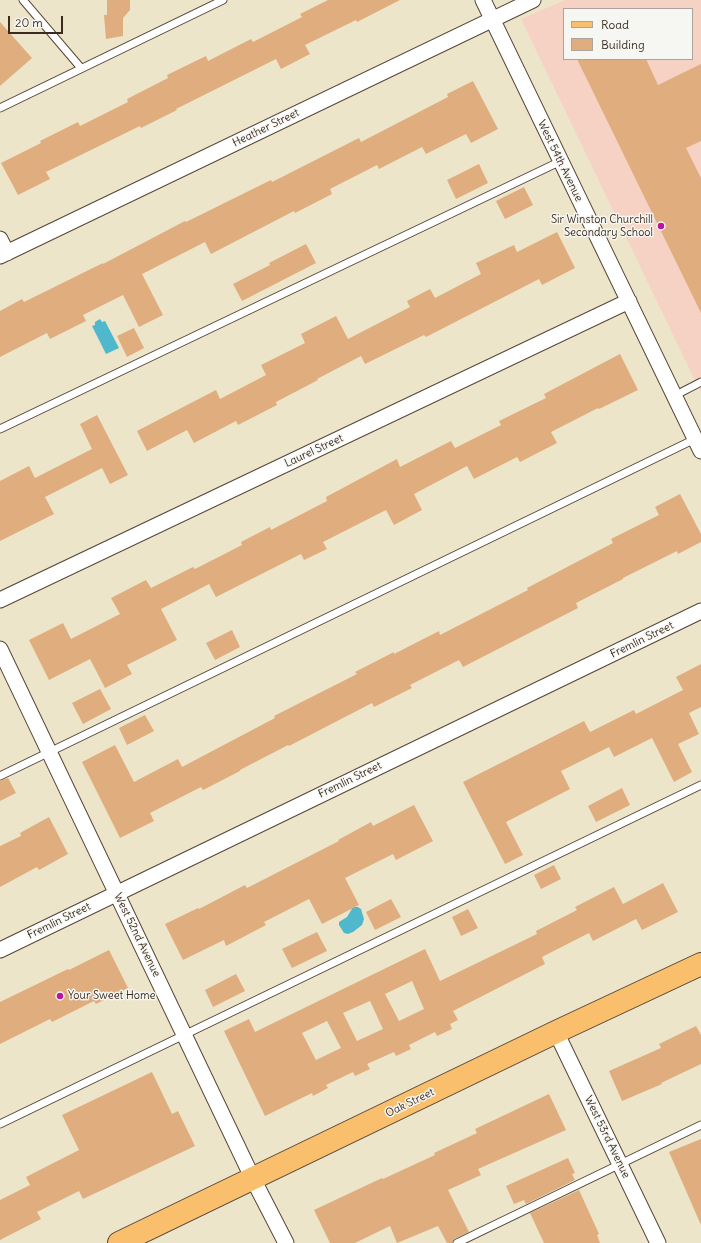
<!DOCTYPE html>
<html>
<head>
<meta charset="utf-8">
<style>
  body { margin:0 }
  #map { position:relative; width:701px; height:1243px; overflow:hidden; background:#ede5ca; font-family:Delius,sans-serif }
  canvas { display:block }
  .legend { position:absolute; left:563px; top:8px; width:130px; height:52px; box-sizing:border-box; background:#f6f6f2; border:1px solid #aba49d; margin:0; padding:5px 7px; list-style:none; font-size:12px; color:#3b2a1e }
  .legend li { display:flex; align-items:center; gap:8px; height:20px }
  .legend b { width:20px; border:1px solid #aba49d }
  .scale { position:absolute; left:8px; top:16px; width:55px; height:18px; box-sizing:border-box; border:2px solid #3b2a1e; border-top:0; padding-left:5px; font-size:12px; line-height:14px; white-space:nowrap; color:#3b2a1e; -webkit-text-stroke:3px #f6f6f2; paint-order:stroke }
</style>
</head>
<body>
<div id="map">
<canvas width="701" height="1243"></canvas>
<ul class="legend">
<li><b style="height:5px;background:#f9bf6d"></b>Road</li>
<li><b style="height:11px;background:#dfad7e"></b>Building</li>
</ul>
<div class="scale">20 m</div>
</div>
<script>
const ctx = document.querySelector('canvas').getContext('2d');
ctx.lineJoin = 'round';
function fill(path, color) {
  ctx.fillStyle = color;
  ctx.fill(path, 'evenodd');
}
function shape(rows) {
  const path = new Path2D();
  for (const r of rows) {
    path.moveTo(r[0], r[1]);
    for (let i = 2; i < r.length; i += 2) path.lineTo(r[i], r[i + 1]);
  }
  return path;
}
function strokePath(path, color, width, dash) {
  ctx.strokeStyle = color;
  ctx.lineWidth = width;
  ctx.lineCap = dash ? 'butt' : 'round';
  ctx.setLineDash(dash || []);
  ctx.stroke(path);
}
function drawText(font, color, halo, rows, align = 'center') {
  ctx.font = font + ' Delius,sans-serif';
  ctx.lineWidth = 3;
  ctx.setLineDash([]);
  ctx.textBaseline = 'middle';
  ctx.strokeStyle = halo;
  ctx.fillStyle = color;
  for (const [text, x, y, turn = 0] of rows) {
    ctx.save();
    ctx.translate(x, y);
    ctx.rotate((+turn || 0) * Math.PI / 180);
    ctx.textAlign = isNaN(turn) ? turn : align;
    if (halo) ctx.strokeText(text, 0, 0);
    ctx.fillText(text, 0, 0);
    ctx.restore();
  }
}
const built = shape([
  [565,0,701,0,701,393,521,19],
  [564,9,692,9,692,59,564,59]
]);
const water = shape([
  [100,319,102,322,105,321,119,348,106,354,92,326,95,325,95,322],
  [353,907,358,907,361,909,364,919,362,925,353,932,348,934,344,933,339,925,339,922,347,917]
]);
const building = shape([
  [107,0,130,0,130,10,123,18,123,36,106,39,104,15,107,15],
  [328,0,400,0,357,22,356,20,305,45,310,54,281,69,276,59,176,109,177,110,141,128,140,126,46,172,50,179,18,195,1,163,41,143,40,141,78,122,80,126,128,102,127,99,168,78,167,75,206,56,208,61,251,39,253,42,302,17,300,14],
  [0,22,32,58,0,86],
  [577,59,646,59,658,85,701,64,701,141,686,148,701,178,701,313],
  [473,81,498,129,471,143,466,134,426,154,422,147,379,169,377,165,330,189,332,194,295,213,294,211,211,254,205,242,142,274,163,315,139,327,123,295,83,315,86,321,50,339,47,333,0,357,0,311,22,299,24,302,103,263,103,264,185,221,186,222,271,180,272,182,359,138,361,142,448,97,447,94],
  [479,164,488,183,456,199,447,180],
  [524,187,533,205,505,219,496,201],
  [557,232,575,268,542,285,539,279,426,337,424,335,365,364,361,356,317,379,318,380,276,402,277,405,238,425,236,421,194,443,187,430,147,451,137,431,216,390,220,399,266,375,261,365,305,343,301,334,336,316,348,339,410,307,407,301,430,289,435,298,481,274,476,263,514,245,517,252],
  [306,244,316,263,242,301,233,284,270,265,269,263],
  [134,328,144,348,127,357,117,336],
  [620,354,638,390,599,409,598,408,551,432,557,443,520,462,517,457,474,479,467,466,414,494,422,510,394,525,386,510,323,542,327,549,304,560,301,554,216,597,209,584,161,609,177,640,127,665,132,674,105,688,90,659,49,680,29,640,63,623,71,639,120,614,111,598,146,580,151,588,193,567,195,569,242,545,241,542,270,527,271,530,327,501,326,497,397,459,400,467,451,441,455,448,501,425,499,421,546,398,544,394],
  [97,415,128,475,110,484,102,468,45,497,54,514,0,541,0,481,29,466,35,478,92,449,80,424],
  [680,494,701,534,701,542,678,554,677,551,623,578,623,579,576,603,578,608,463,667,459,660,410,685,412,688,374,707,372,703,289,746,288,745,240,770,240,771,203,790,201,787,150,813,154,821,120,838,82,762,115,745,134,782,178,759,182,767,275,718,274,716,357,674,355,672,394,652,394,654,439,631,440,635,528,590,527,588,613,543,611,539,659,515,655,507],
  [232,630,240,647,215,660,206,643],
  [701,664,701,707,689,713,699,734,678,744,692,772,674,782,652,738,614,757,609,747,561,771,570,789,506,822,523,855,505,864,463,782,584,721,590,732,634,710,636,714,683,690,676,677],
  [100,689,111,709,83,724,72,703],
  [145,715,154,731,127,745,119,728],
  [8,778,16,793,0,801,0,781],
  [622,788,630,805,596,822,588,806],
  [414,805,433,841,396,860,393,854,345,878,359,905,322,924,309,899,264,922,266,925,226,946,224,940,183,960,165,924,198,908,199,909,245,885,247,888,339,841,338,840,371,822,373,826],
  [49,817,68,854,39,870,37,867,0,887,0,846,21,836,20,833],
  [554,865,561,879,541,889,534,875],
  [663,883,678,912,642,930,636,919,593,941,589,933,542,957,545,964,453,1011,458,1020,450,1024,452,1029,437,1036,435,1032,409,1045,411,1049,396,1056,394,1052,367,1064,370,1069,355,1076,353,1072,326,1085,328,1088,313,1096,312,1093,265,1116,224,1031,249,1019,255,1032,425,949,440,981,537,934,536,931,577,910,575,907,614,887,623,904],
  [412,981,424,1009,399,1021,385,994],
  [370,1001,383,1029,357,1041,343,1013],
  [327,1021,341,1048,316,1060,302,1033],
  [391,899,401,917,375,930,366,912],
  [468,909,478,928,461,936,452,917],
  [317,932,327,951,292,968,282,949],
  [109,950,128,988,96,1004,94,1001,52,1022,50,1019,0,1044,0,1002,68,969,69,970],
  [236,974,245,991,213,1007,205,990],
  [696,1026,701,1035,701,1064,661,1083,662,1084,622,1101,609,1071,661,1048,659,1044],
  [152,1072,172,1114,178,1111,195,1146,83,1199,79,1191,37,1212,41,1219,0,1240,0,1200,30,1185,26,1177,79,1150,62,1115],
  [549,1094,566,1130,478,1169,481,1175,448,1190,469,1232,454,1239,452,1243,447,1243,438,1226,397,1243,390,1226,355,1243,330,1243,314,1210,382,1178,383,1179,435,1155,434,1153,477,1133,475,1129],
  [701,1139,701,1225,669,1152],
  [568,1158,575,1173,572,1174,575,1180,526,1204,524,1200,514,1204,506,1186],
  [579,1190,599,1234,597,1235,600,1243,544,1243,530,1213]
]);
const lane = shape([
  [23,0,81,68],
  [0,108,223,0],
  [674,396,701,382],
  [0,429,561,161],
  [0,776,695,439],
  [0,1124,701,785],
  [457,1243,701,1125]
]);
const street = shape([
  [483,0,701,451],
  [0,239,7,253],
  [0,256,533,0],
  [0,600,629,301],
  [0,649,253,1179,286,1243],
  [0,950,701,611],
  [556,1032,658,1243]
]);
const primary = shape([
  [119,1243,556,1032,701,964]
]);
const markers = [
  [661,226,4,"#b5179e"],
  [60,996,4,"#b5179e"]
];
const streetNames = [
  ["Heather Street",266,128,-26],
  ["West 54th Avenue",560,161,64],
  ["Laurel Street",314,451,-25],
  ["Fremlin Street",642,640,-26],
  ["Fremlin Street",350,780,-26],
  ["Fremlin Street",59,921,-26],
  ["West 52nd Avenue",137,935,64],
  ["Oak Street",410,1103,-26],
  ["West 53rd Avenue",607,1137,64]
];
const poiNames = [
  ["Sir Winston Churchill",653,220],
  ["Secondary School",653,233],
  ["Your Sweet Home",68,996,"left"]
];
fill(built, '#f6d2c4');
fill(water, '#4fb8cd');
fill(building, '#dfad7e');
strokePath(lane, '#564638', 9);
strokePath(street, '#564638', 17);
strokePath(primary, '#564638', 24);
strokePath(lane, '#fff', 7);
strokePath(street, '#fff', 15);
strokePath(primary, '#f9bf6d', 22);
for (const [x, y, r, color] of markers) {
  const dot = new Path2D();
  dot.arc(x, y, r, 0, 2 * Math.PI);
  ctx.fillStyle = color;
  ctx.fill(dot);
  strokePath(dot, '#f6f6f2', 1.5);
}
drawText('11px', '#3b2a1e', '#f6f6f2', streetNames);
drawText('11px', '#3b2a1e', '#f6f6f2', poiNames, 'right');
</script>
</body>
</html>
